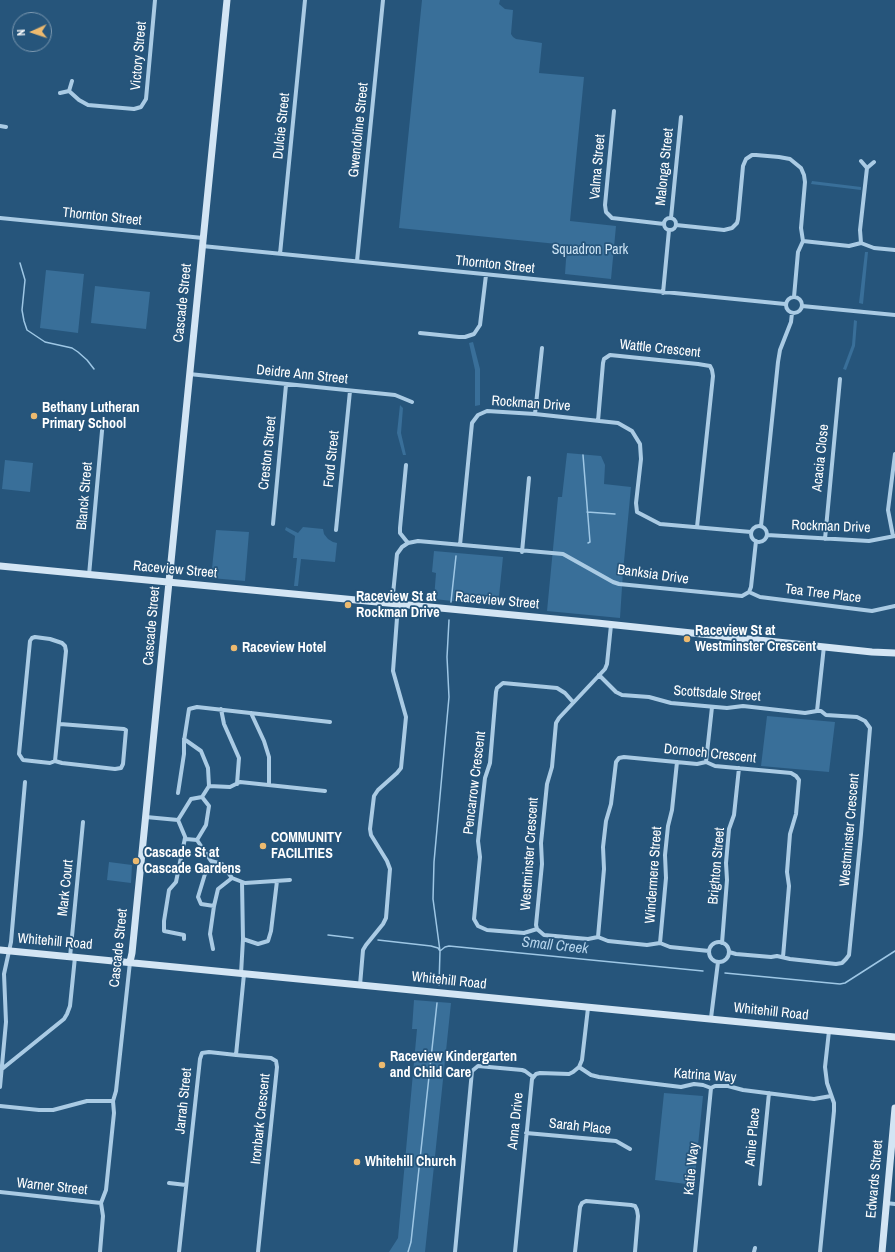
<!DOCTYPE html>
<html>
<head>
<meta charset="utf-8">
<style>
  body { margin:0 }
  #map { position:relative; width:895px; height:1252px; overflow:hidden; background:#26557b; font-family:"Archivo Narrow",sans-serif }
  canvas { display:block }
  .north { position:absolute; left:12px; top:12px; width:40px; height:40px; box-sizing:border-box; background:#26557b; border:1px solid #7d99b0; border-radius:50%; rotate:267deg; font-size:11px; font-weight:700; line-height:16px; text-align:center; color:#fff }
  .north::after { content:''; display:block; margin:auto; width:14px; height:18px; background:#edba6f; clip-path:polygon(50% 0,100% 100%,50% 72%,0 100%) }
</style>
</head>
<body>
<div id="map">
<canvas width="895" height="1252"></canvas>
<div class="north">N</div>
</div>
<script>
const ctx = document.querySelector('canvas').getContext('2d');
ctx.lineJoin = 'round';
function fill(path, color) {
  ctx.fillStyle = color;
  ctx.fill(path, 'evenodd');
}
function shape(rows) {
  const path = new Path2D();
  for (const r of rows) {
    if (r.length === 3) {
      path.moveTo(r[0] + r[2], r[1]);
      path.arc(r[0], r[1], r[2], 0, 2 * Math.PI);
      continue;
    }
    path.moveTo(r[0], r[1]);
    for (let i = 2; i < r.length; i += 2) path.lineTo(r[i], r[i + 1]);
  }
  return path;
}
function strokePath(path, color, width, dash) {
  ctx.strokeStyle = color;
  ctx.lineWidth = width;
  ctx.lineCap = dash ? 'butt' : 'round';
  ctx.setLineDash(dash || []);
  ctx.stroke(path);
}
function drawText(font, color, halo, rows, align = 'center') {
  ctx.font = font + ' "Archivo Narrow",sans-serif';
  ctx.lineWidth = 3.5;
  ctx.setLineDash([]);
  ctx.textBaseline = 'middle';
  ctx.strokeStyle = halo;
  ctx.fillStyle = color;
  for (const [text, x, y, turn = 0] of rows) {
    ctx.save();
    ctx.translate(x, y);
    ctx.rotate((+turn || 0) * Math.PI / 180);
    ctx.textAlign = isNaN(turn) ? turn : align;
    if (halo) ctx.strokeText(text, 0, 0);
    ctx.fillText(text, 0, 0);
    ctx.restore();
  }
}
const green = shape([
  [422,0,500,0,499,4,505,9,513,10,511,34,513,37,516,39,542,43,539,73,584,77,570,221,616,226,611,279,565,274,567,245,399,228],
  [812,181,861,187,861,190,811,184],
  [865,252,868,252,863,304,859,303],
  [46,270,84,274,78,333,40,328],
  [95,286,150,292,146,329,91,323],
  [854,320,857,321,855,346,846,370,843,369,852,345],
  [473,342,480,369,480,405,475,406,475,370,469,343],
  [400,405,403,408,401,433,406,455,403,455,397,433],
  [567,453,601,456,605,465,604,484,631,487,623,572,620,618,547,611,558,497,562,497],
  [5,460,33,463,30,492,2,489],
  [286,527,298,533,303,527,323,529,324,534,328,539,333,542,337,543,335,562,301,559,298,586,294,586,297,558,293,558,295,536,285,530],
  [216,530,249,532,245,581,211,578],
  [434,551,503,557,498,606,434,599,436,573,432,572],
  [767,716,835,722,829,772,761,766],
  [109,862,132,865,131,883,107,880],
  [414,1000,451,1003,425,1252,389,1252,398,1238,417,1029,412,1029],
  [664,1093,703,1096,694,1185,655,1180]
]);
const stream = shape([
  [20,263,25,280,22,310,24,321,27,330,45,342,72,348,78,352,87,360,94,369],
  [583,455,590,542,588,543],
  [587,512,615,514],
  [451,602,456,556],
  [328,935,353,938],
  [378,940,431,946,438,948,440,951],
  [440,951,433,899,434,862,449,697,447,657,449,620],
  [725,973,840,984,845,983,895,951],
  [439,985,440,951,445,947,449,946,703,971],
  [408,1252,411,1242,437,1003]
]);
const street = shape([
  [69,91,79,100,88,105,134,109,141,107,146,99,155,0],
  [60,93,69,91,72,81],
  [614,111,605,205,606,212,612,218,664,224],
  [0,126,6,127],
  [861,161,867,168,874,162],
  [0,218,203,238],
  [671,218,681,117],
  [670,224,6],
  [676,225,724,230,732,228,737,223,738,219,743,166,746,159,752,155,756,155,779,157,790,159,801,168,804,175,805,182,801,228,803,241,798,252,794,297],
  [803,241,849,246,861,243],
  [861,243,860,230,867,168],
  [861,243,874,248,895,250],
  [202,246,785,304],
  [280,254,305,0],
  [357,261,383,0],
  [663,293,669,230],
  [794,305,8],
  [802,306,895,315],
  [420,333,459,337,465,337,474,334,480,325,486,275],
  [189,374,395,395,412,402],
  [535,414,542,348],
  [598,421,603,363,604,359,610,355,698,364,710,366,712,370,713,376,697,527],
  [406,465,400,528,400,533,408,543],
  [273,524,286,385],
  [761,526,778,362,780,350,791,322,792,313],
  [759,534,8],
  [336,530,350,391],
  [767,535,869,541,895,536],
  [893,536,888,510,895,454],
  [825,539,840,379],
  [460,545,472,423,478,415,487,411,535,414,618,423,632,431,640,444,641,459,636,503,637,512,660,524,751,532],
  [522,552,529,478],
  [89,575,103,420],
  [749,592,760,597,872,611,895,606],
  [392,604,397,554,402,547,408,543,418,541,563,554,613,582,619,584,742,596,749,592,751,587,756,541],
  [611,625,607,664,605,669,559,718,556,723,552,767,547,784,541,843,542,864,536,925,537,929,544,935,588,939,598,937,608,941,647,945,660,943,670,947,709,951],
  [35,637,50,639,62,643,65,646,66,651,55,761,50,763,23,760,19,754,30,641,32,638,35,637],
  [599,675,616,692,622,695,649,697,671,703,727,708,743,706,805,713,817,711],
  [221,709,224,724,239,758,237,784],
  [251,713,264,741,269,757,269,785],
  [184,739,201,751,208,768,209,786],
  [55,761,62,763,115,769,121,768,123,764,126,730,124,729,60,724],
  [706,762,712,707],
  [178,793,184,754,184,741,189,709,197,707,330,722],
  [202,797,209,786,230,787,240,782,325,791],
  [146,817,178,820,191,799,202,797,209,806,206,825,197,840,186,839,178,820],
  [197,840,211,861,222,864,232,878,245,883,290,880],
  [214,906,201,904,198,897,205,874,214,862],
  [537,929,524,933,487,930,478,926,474,919,480,857,478,841,485,778,490,763,496,692,497,688,503,683,557,688,565,693,573,702],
  [598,937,604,869,603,847,606,821,611,804,616,762,619,758,624,757,697,764,706,762,715,766,791,773,796,776,799,780,796,814,790,834,787,872,789,886,783,957],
  [184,939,184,935,164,931,164,921,169,890,176,882,185,838],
  [243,939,258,944,268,941,271,931,277,881],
  [719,952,10],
  [660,943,666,878,665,855,668,826,672,810,677,762],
  [722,943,727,880,726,863,729,829,734,815,739,768],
  [213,949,210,934,214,906,218,889,232,878],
  [729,952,736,954,771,957,777,956,790,959,836,964,842,963,846,959,849,955,861,834,870,728,865,721,857,717,826,715,821,711,817,711,824,646],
  [70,957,83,822],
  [241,974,243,939,242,882],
  [244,974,236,1055,271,1058,276,1061,277,1067,258,1252],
  [360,985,363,950,366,945,383,924,386,918,390,869,387,861,371,835,370,829,374,796,378,790,397,773,401,768,406,717,393,671,398,605],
  [711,1018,718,962],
  [579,1067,591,1075,599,1077,681,1087,694,1084,703,1085,711,1088,715,1086,728,1086,743,1090,814,1099,831,1096],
  [2,1069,64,1019,67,1014,70,1006,75,957],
  [0,1087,6,1022,4,974,11,942,25,782],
  [0,1106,39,1110,53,1110,87,1101,113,1101],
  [526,1133,616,1141,630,1149],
  [169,1183,186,1185],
  [760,1184,769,1093],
  [0,1192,101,1203],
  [886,1203,895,1204],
  [100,1252,103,1216,101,1203,106,1190,114,1113,113,1101,116,1091,130,962],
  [179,1252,200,1059,202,1053,209,1052,236,1055],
  [455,1252,472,1071,478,1066,522,1070,525,1071,533,1077],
  [515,1252,532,1079,536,1074,540,1073,569,1074,573,1072,579,1067,582,1060,588,1008],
  [575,1252,580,1207,582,1203,586,1201,631,1205,635,1206,637,1210,638,1216,635,1252],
  [695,1252,711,1088],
  [754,1252,755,1248],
  [820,1252,834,1111,834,1103,827,1083,825,1067,829,1031]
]);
const secondary = shape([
  [0,566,597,623,872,652,895,653],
  [0,950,895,1037],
  [130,962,132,953,227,0],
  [882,1252,895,1108]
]);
const markers = [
  [34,416,4,"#edba6f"],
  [348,605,4,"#edba6f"],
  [687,639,4,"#edba6f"],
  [234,648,4,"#edba6f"],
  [263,846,4,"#edba6f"],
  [136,861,4,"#edba6f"],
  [382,1065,4,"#edba6f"],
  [357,1162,4,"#edba6f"]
];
const streetNames = [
  ["Victory Street",139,56,-85],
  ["Dulcie Street",282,126,-84],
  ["Gwendoline Street",359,130,-84],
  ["Valma Street",598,167,-85],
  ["Malonga Street",665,167,-84],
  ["Thornton Street",102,217,6],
  ["Thornton Street",495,265,6],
  ["Cascade Street",183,303,-84],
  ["Wattle Crescent",660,349,6],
  ["Deidre Ann Street",302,375,6],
  ["Rockman Drive",531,404,4],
  ["Creston Street",268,453,-84],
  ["Acacia Close",821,458,-84],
  ["Ford Street",332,459,-84],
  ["Blanck Street",85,496,-85],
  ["Rockman Drive",831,527,2],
  ["Raceview Street",175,570,5],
  ["Banksia Drive",653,575,8],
  ["Tea Tree Place",823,594,7],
  ["Raceview Street",497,601,5],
  ["Cascade Street",152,626,-85],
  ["Scottsdale Street",717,694,4],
  ["Dornoch Crescent",710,754,6],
  ["Pencarrow Crescent",475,783,-83],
  ["Westminster Crescent",850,830,-85],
  ["Westminster Crescent",530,854,-86],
  ["Brighton Street",717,866,-85],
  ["Windermere Street",654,875,-86],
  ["Mark Court",66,888,-84],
  ["Whitehill Road",55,942,5],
  ["Cascade Street",119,948,-84],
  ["Whitehill Road",449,981,6],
  ["Whitehill Road",771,1012,6],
  ["Katrina Way",705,1076,4],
  ["Jarrah Street",184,1101,-84],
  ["Ironbark Crescent",261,1119,-84],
  ["Anna Drive",516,1121,-84],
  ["Sarah Place",580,1127,6],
  ["Amie Place",753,1137,-85],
  ["Katie Way",692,1169,-84],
  ["Edwards Street",875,1179,-85],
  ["Warner Street",52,1187,6]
];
const parkNames = [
  ["Squadron Park",590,250]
];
const poiNames = [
  ["Bethany Lutheran",42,408],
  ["Primary School",42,424],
  ["Raceview St at",356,597],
  ["Rockman Drive",356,613],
  ["Raceview St at",695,631],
  ["Westminster Crescent",695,647],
  ["Raceview Hotel",242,648],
  ["COMMUNITY",271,838],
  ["FACILITIES",271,854],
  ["Cascade St at",144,853],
  ["Cascade Gardens",144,869],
  ["Raceview Kindergarten",390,1057],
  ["and Child Care",390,1073],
  ["Whitehill Church",365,1162]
];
const waterNames = [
  ["Small Creek",555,946,6]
];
fill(green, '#396f99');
strokePath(stream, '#9ec7e5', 1.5);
strokePath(street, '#aacbe4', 4);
strokePath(secondary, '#d3e5f4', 7);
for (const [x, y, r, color] of markers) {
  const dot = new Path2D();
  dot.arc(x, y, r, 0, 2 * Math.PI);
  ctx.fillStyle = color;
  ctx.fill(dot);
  strokePath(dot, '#26557b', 1.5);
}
drawText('14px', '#fff', '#26557b', streetNames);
drawText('14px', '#cce3f4', '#26557b', parkNames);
drawText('bold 14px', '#fff', '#26557b', poiNames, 'left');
drawText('italic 15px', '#b5d4ec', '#26557b', waterNames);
</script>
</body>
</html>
